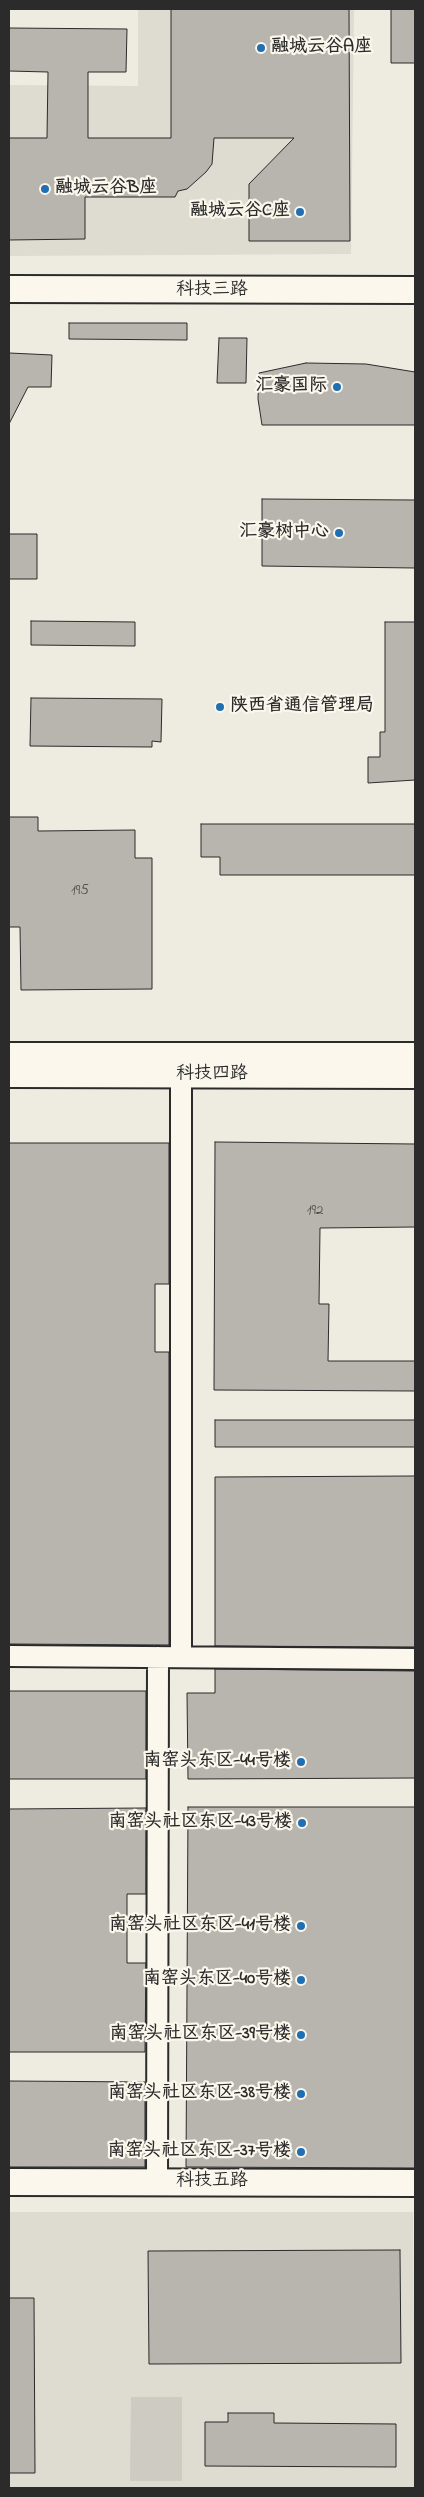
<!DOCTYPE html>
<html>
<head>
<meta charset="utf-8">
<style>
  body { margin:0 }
  #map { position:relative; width:424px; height:2497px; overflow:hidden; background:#eeebe0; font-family:"Indie Flower",sans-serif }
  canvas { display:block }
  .frame { position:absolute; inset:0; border:10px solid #2b2b2b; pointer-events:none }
</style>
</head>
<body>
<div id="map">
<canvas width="424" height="2497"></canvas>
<div class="frame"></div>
</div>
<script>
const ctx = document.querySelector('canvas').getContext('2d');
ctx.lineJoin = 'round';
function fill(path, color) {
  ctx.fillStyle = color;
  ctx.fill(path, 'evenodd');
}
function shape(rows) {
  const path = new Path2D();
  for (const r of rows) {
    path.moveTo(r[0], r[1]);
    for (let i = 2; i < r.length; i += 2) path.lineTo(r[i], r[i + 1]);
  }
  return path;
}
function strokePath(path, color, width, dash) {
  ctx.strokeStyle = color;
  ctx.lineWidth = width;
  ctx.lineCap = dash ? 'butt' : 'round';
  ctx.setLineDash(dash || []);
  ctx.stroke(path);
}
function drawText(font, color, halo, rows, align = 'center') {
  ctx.font = font + ' "Indie Flower","LXGW WenKai TC",sans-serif';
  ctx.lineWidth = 4.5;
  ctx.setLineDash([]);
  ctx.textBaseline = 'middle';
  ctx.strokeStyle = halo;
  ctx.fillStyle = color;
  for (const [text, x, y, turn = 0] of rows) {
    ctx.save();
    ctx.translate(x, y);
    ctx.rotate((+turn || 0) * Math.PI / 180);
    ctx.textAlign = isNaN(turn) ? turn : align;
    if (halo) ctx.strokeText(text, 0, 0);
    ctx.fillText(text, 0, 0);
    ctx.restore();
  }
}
const built = shape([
  [138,9,354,9,351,254,9,256,9,85,138,86],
  [9,2212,413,2212,415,2488,9,2488]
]);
const green = shape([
  [131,2397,182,2397,182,2481,130,2481]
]);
const building = shape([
  [171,9,349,9,350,241,249,241,249,184,294,138,214,138,212,164,206,172,187,189,178,191,175,197,85,197,85,239,9,240,9,138,47,138,48,72,9,71,9,28,127,29,126,72,88,72,88,138,171,138,171,9],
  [391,9,415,9,415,63,391,63,391,9],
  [69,323,187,323,187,340,69,339,69,323],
  [219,338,247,338,246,383,217,383,219,338],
  [9,353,52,355,51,387,28,387,9,424,9,353],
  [306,363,366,364,415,372,415,425,262,425,258,399,259,373,306,363],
  [262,499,415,500,415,568,262,566,262,499],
  [9,534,37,534,37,579,9,579,9,534],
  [31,621,135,622,135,646,31,645,31,621],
  [385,622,415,622,415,780,368,783,368,757,380,757,380,732,385,732,385,622],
  [31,698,162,699,161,742,152,741,152,747,30,746,31,698],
  [9,817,38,817,38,831,135,830,135,858,152,858,152,989,21,990,20,927,9,927,9,817],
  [201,824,415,824,415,875,220,875,220,857,201,857,201,824],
  [215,1142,415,1144,415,1227,320,1228,319,1304,329,1304,328,1361,415,1361,415,1391,214,1390,215,1142],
  [9,1143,169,1143,169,1284,155,1284,155,1352,169,1352,169,1645,9,1644,9,1143],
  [215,1420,415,1420,415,1447,215,1447,215,1420],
  [415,1476,415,1647,215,1646,215,1477,415,1476],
  [215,1669,415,1671,415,1778,188,1779,187,1693,215,1693,215,1669],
  [9,1691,146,1691,146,1779,9,1779,9,1691],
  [188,1807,415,1807,415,2168,186,2167,188,1807],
  [146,1808,146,1894,127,1894,127,1963,146,1963,145,2052,9,2052,9,1809,146,1808],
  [9,2081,145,2082,145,2167,9,2167,9,2081],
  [400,2250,401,2363,149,2364,148,2251,400,2250],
  [9,2298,34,2298,35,2473,9,2473,9,2298],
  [228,2413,274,2413,274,2423,396,2424,396,2467,205,2466,205,2422,228,2422,228,2413]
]);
const minor = shape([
  [181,1075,181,1656],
  [9,1656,415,1659],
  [157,2182,158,1657]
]);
const tertiary = shape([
  [9,289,415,290],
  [9,1056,415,1056],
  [9,1074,415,1075],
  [9,2182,415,2183]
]);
const markers = [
  [261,48,5,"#1f6fb2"],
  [45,189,5,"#1f6fb2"],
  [300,212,5,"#1f6fb2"],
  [337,387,5,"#1f6fb2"],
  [339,533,5,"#1f6fb2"],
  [220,707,5,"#1f6fb2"],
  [301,1762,5,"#1f6fb2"],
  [302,1823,5,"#1f6fb2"],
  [301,1926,5,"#1f6fb2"],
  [301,1980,5,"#1f6fb2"],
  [301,2035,5,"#1f6fb2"],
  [301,2094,5,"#1f6fb2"],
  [301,2152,5,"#1f6fb2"]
];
const numberNames = [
  ["195",80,892],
  ["192",315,1212]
];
const poiNames = [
  ["融城云谷A座",271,48,"left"],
  ["融城云谷B座",55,189,"left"],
  ["融城云谷C座",290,212],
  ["汇豪国际",327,387],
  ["汇豪树中心",329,533],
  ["陕西省通信管理局",230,707,"left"],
  ["南窑头东区-44号楼",291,1762],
  ["南窑头社区东区-43号楼",292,1823],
  ["南窑头社区东区-41号楼",291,1926],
  ["南窑头东区-40号楼",291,1980],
  ["南窑头社区东区-39号楼",291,2035],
  ["南窑头社区东区-38号楼",291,2094],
  ["南窑头社区东区-37号楼",291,2152]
];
const streetNames = [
  ["科技三路",212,291],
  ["科技四路",212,1075],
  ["科技五路",212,2182]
];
fill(built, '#dedbd1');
fill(green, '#cecbc2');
fill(building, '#b8b5ae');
strokePath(building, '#2b2b2b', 1);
strokePath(minor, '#2b2b2b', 24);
strokePath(tertiary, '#2b2b2b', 30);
strokePath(minor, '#fbf7ec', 20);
strokePath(tertiary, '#fbf7ec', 26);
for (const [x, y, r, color] of markers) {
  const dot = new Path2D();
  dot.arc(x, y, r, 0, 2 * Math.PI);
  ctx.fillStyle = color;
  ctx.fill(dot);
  strokePath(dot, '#fbf7ec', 2);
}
drawText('15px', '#4e4e4c', null, numberNames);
drawText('bold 18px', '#2b2b2b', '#fbf7ec', poiNames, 'right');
drawText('18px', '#2b2b2b', '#fbf7ec', streetNames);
</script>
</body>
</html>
